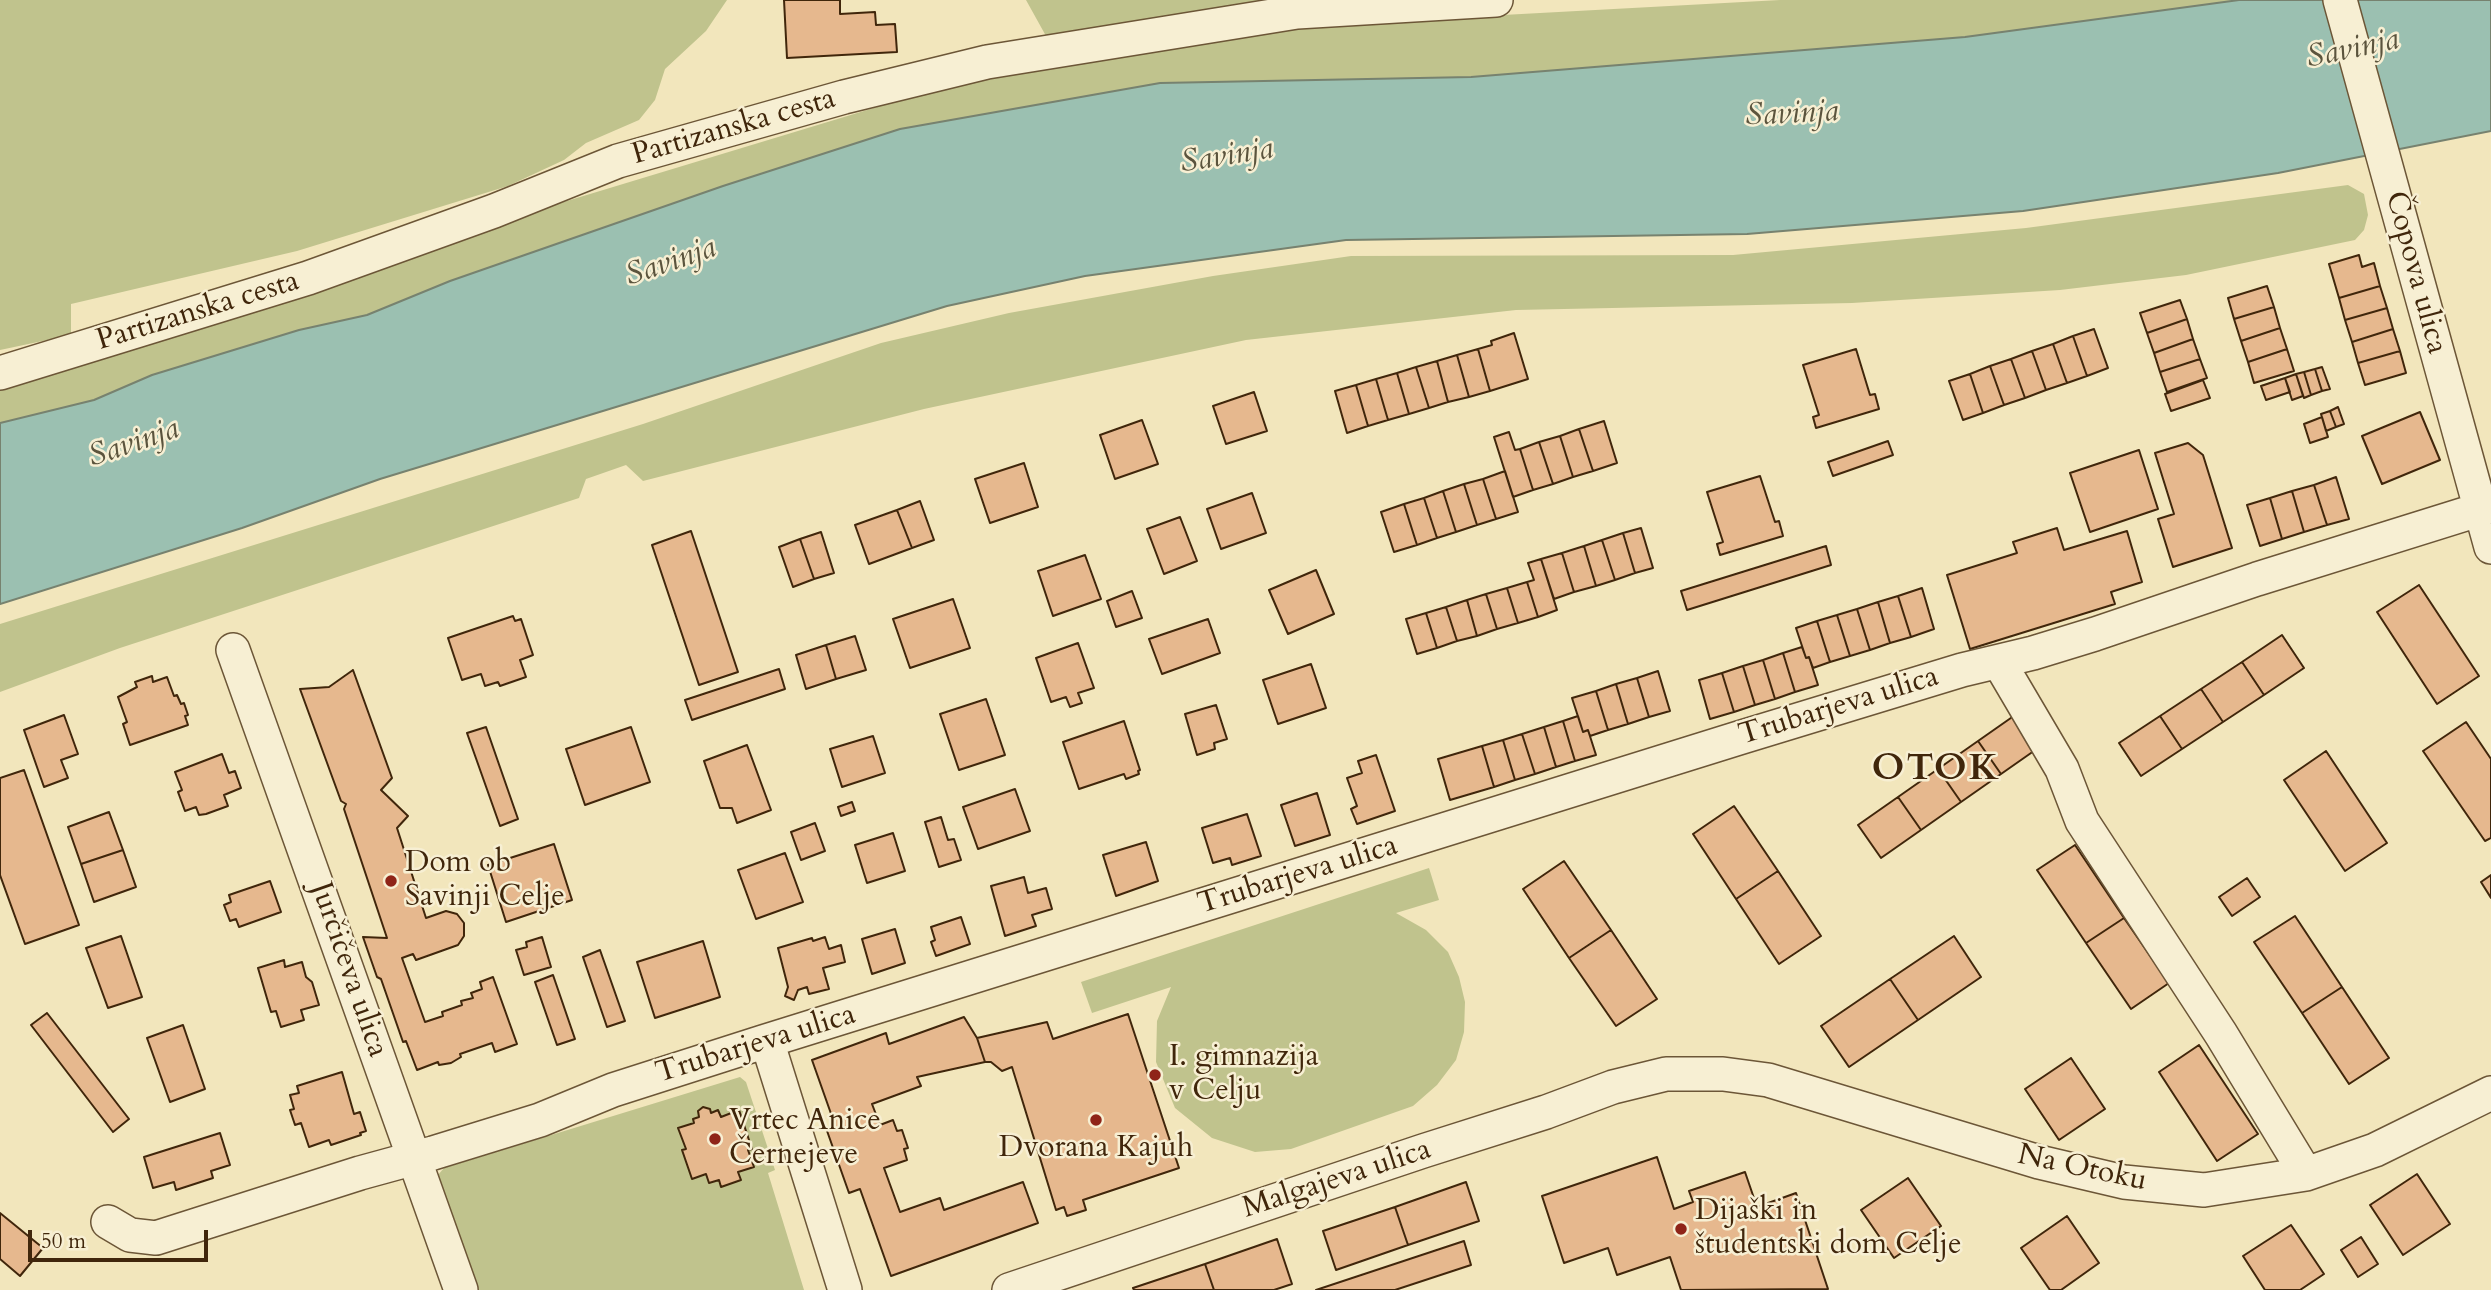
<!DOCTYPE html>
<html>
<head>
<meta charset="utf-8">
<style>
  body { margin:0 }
  #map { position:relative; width:2491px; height:1290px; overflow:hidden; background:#f2e6bc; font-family:Cardo,serif }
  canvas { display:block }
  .scale { position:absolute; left:28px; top:1230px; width:180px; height:32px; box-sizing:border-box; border:4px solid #40260b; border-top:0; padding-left:9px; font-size:21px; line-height:24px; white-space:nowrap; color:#40260b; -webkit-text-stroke:5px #f7efd3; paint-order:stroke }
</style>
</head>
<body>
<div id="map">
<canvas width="2491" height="1290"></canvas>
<div class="scale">50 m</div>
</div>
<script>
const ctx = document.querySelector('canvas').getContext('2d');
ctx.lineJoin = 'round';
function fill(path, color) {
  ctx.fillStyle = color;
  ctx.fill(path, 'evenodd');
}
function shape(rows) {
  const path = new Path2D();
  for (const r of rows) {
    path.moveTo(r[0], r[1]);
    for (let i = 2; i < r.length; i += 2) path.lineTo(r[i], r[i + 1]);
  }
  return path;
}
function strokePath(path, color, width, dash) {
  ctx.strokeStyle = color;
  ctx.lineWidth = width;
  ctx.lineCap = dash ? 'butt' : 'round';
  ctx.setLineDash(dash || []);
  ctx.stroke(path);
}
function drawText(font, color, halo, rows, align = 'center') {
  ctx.font = font + ' Cardo,serif';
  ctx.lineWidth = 5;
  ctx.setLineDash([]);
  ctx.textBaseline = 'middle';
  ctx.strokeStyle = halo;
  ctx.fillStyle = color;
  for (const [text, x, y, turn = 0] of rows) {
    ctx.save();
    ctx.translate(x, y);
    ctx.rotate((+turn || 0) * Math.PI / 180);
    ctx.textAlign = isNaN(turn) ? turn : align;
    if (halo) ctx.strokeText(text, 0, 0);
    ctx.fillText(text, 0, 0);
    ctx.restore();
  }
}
const green = shape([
  [0,0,727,0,706,31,665,69,655,100,639,120,586,143,564,160,508,186,297,251,71,304,71,335,0,350],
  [1026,0,1278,0,1046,36],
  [1780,0,2239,0,1965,37,1471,77,1160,83,900,129,723,186,450,281,367,315,299,330,152,375,94,400,0,423,0,383,253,312,336,286,557,204,887,104,1045,65,1300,26],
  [2348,185,2364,194,2368,215,2364,230,2355,240,2186,275,2060,290,1852,303,1516,310,1246,340,924,409,643,481,626,465,586,479,579,498,120,648,0,692,0,624,643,424,881,343,1009,313,1213,276,1351,256,1733,255,2026,228],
  [1429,868,1439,900,1396,913,1426,930,1448,952,1459,977,1465,1002,1464,1032,1456,1060,1437,1085,1413,1106,1291,1149,1255,1152,1212,1138,1175,1108,1156,1062,1157,1021,1171,987,1092,1013,1081,982],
  [740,1077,746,1082,775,1170,768,1173,804,1290,479,1290,438,1175,444,1168]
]);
const water = shape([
  [2239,0,2491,0,2491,131,2278,173,2023,211,1747,234,1346,240,1085,276,947,306,380,479,242,528,0,604,0,423,94,400,152,375,299,330,367,315,450,281,723,186,900,129,1160,83,1471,77,1965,37,2239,0]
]);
const building = shape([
  [784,0,840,0,840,14,875,12,876,25,895,24,897,52,787,58,784,0],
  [2359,255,2362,267,2374,263,2380,286,2339,298,2329,264,2359,255],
  [2267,286,2274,307,2234,319,2228,298,2267,286],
  [2380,286,2387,308,2345,320,2339,298,2380,286],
  [2180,300,2187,319,2147,333,2140,313,2180,300],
  [2274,307,2280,328,2241,341,2234,319,2274,307],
  [2387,308,2393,329,2352,342,2345,320,2387,308],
  [2187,319,2193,339,2154,353,2147,333,2187,319],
  [2280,328,2287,349,2248,362,2241,341,2280,328],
  [2094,329,2108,368,2087,376,2073,336,2094,329],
  [2393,329,2400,351,2358,363,2352,342,2393,329],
  [1514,333,1528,379,1490,391,1478,349,1492,345,1491,341,1514,333],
  [2073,336,2087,376,2067,383,2053,344,2073,336],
  [2193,339,2200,359,2160,372,2154,353,2193,339],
  [2053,344,2067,383,2046,390,2032,351,2053,344],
  [1478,349,1490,391,1469,397,1457,355,1478,349],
  [1856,349,1870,395,1875,394,1879,409,1816,428,1813,417,1819,415,1803,365,1856,349],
  [2287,349,2294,371,2254,383,2248,362,2287,349],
  [2032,351,2046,390,2025,398,2011,359,2032,351],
  [2400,351,2406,373,2365,385,2358,363,2400,351],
  [1457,355,1469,397,1448,402,1437,361,1457,355],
  [2011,359,2025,398,2004,405,1990,366,2011,359],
  [2200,359,2207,378,2167,392,2160,372,2200,359],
  [1437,361,1448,402,1429,408,1416,367,1437,361],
  [1990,366,2004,405,1983,413,1970,374,1990,366],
  [1416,367,1429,408,1409,414,1397,373,1416,367],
  [2322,367,2330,389,2322,391,2315,369,2322,367],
  [2315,369,2322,391,2311,395,2304,372,2315,369],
  [2304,372,2311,395,2304,398,2296,374,2304,372],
  [1397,373,1409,414,1388,420,1376,379,1397,373],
  [1970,374,1983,413,1963,420,1949,381,1970,374],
  [2296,374,2303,396,2292,400,2285,378,2296,374],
  [2285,378,2290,392,2266,400,2261,386,2285,378],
  [1376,379,1388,420,1368,426,1356,385,1376,379],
  [2203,380,2210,398,2171,411,2165,394,2203,380],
  [1356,385,1368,426,1347,433,1335,391,1356,385],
  [1254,392,1267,431,1226,444,1213,406,1254,392],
  [2338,407,2344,424,2336,427,2330,411,2338,407],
  [2330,411,2336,427,2326,431,2321,414,2330,411],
  [2420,412,2440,460,2382,484,2362,436,2420,412],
  [2322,417,2328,437,2310,443,2304,424,2322,417],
  [1142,420,1158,464,1115,479,1100,435,1142,420],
  [1604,421,1617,463,1593,471,1579,429,1604,421],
  [1579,429,1593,471,1573,477,1560,436,1579,429],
  [1509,432,1515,450,1520,449,1533,490,1513,497,1494,437,1509,432],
  [1560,436,1573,477,1553,484,1539,442,1560,436],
  [1888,441,1893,455,1833,476,1828,462,1888,441],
  [1539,442,1553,484,1533,490,1520,449,1539,442],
  [2188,443,2203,455,2232,548,2173,567,2158,519,2174,514,2155,453,2188,443],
  [2139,450,2158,509,2090,532,2070,473,2139,450],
  [1024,463,1038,507,990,523,975,479,1024,463],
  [1505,471,1518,512,1496,519,1483,479,1505,471],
  [1760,476,1775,522,1779,521,1783,536,1720,555,1717,544,1723,542,1707,492,1760,476],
  [2336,477,2349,519,2327,525,2314,485,2336,477],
  [1483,479,1496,519,1477,525,1464,484,1483,479],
  [1464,484,1477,525,1456,532,1443,491,1464,484],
  [2314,485,2327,525,2304,532,2292,491,2314,485],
  [1443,491,1456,532,1437,538,1424,498,1443,491],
  [2292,491,2304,532,2282,539,2270,498,2292,491],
  [1252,493,1266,533,1221,549,1207,509,1252,493],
  [1424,498,1437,538,1417,545,1404,504,1424,498],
  [2270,498,2282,539,2260,546,2247,505,2270,498],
  [920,501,934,540,912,548,897,510,920,501],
  [1404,504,1417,545,1394,552,1381,512,1404,504],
  [897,510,912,548,869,564,855,525,897,510],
  [1180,517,1197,561,1164,574,1147,529,1180,517],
  [1641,528,1653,568,1635,573,1623,533,1641,528],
  [2057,528,2064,550,2127,531,2142,582,2111,592,2115,604,1970,649,1947,575,2017,553,2013,542,2057,528],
  [691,531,738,672,699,685,652,545,691,531],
  [821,532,834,573,814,579,800,539,821,532],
  [1623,533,1635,573,1615,580,1602,540,1623,533],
  [800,539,814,579,793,587,779,547,800,539],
  [1602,540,1615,580,1596,586,1584,546,1602,540],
  [1584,546,1596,586,1574,592,1562,553,1584,546],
  [1826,546,1831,565,1687,610,1681,591,1826,546],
  [1562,553,1574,592,1554,599,1541,559,1562,553],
  [1085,555,1101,599,1053,616,1038,571,1085,555],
  [1541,559,1557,610,1538,617,1527,582,1534,580,1528,563,1541,559],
  [1316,570,1334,614,1288,634,1269,590,1316,570],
  [1527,582,1538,617,1518,623,1507,588,1527,582],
  [2419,585,2479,676,2437,704,2377,612,2419,585],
  [1507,588,1518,623,1497,629,1486,594,1507,588],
  [1922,588,1934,629,1911,637,1898,596,1922,588],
  [1132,591,1142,618,1116,627,1107,601,1132,591],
  [1486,594,1497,629,1477,636,1467,600,1486,594],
  [1898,596,1911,637,1890,643,1878,602,1898,596],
  [953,599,970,648,910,668,893,619,953,599],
  [1467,600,1477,636,1457,641,1446,607,1467,600],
  [1878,602,1890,643,1870,650,1857,609,1878,602],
  [1446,607,1457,641,1437,648,1426,613,1446,607],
  [1857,609,1870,650,1850,656,1837,615,1857,609],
  [1426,613,1437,648,1417,654,1406,619,1426,613],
  [1837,615,1850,656,1830,662,1817,621,1837,615],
  [513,616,515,621,521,619,533,655,520,660,526,677,500,686,498,682,485,686,481,674,462,680,448,638,513,616],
  [1208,619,1220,653,1162,674,1149,639,1208,619],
  [1817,621,1830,662,1813,668,1809,657,1806,658,1796,628,1817,621],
  [2282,635,2304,668,2264,695,2242,662,2282,635],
  [855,636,866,670,836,679,826,645,855,636],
  [1078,643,1094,688,1078,693,1082,703,1070,707,1066,697,1051,702,1036,658,1078,643],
  [826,645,836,679,806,689,796,655,826,645],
  [1802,647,1806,658,1809,657,1818,685,1795,692,1783,653,1802,647],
  [1783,653,1795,692,1775,699,1763,660,1783,653],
  [1763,660,1775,699,1755,705,1743,666,1763,660],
  [2242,662,2264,695,2223,722,2201,689,2242,662],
  [1311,664,1326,708,1278,724,1263,680,1311,664],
  [1743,666,1755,705,1734,712,1722,673,1743,666],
  [779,669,785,689,692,720,685,700,779,669],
  [353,670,392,778,381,790,408,816,397,828,426,918,446,911,457,914,464,923,464,936,458,945,416,960,413,954,402,958,425,1022,443,1016,442,1012,462,1005,461,1001,473,998,471,993,482,989,480,982,493,977,517,1044,495,1052,492,1043,460,1054,461,1057,451,1063,439,1065,438,1062,417,1070,406,1041,403,1042,381,979,377,977,363,937,387,938,344,809,346,804,341,801,300,689,329,687,353,670],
  [1658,671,1670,711,1649,717,1637,678,1658,671],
  [1722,673,1734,712,1710,719,1699,680,1722,673],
  [152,676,153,682,167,677,174,696,177,695,181,704,184,703,188,715,185,716,188,725,130,745,123,724,127,722,118,697,137,687,135,682,152,676],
  [1637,678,1649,717,1628,724,1616,684,1637,678],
  [1616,684,1628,724,1608,730,1596,691,1616,684],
  [2201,689,2223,722,2182,749,2160,716,2201,689],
  [1596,691,1608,730,1590,736,1588,730,1583,732,1572,698,1596,691],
  [986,699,1005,755,959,770,940,714,986,699],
  [1216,705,1227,739,1214,743,1215,749,1197,755,1185,714,1216,705],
  [2018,713,2041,746,2001,774,1978,741,2018,713],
  [64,715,78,754,61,760,68,778,44,787,24,730,64,715],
  [1578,716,1583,732,1588,730,1596,755,1575,761,1563,721,1578,716],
  [2160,716,2182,749,2141,776,2119,743,2160,716],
  [1124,721,1140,770,1138,771,1139,774,1126,779,1124,774,1079,789,1063,742,1124,721],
  [1563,721,1575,761,1556,767,1544,727,1563,721],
  [2466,722,2491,759,2491,838,2485,841,2423,751,2466,722],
  [486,727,518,819,500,826,467,733,486,727],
  [631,727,650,782,585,805,566,749,631,727],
  [1544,727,1556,767,1535,774,1522,734,1544,727],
  [1522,734,1535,774,1515,780,1503,740,1522,734],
  [873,736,885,773,842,787,830,749,873,736],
  [1503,740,1515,780,1494,787,1482,746,1503,740],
  [1978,741,2001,774,1961,802,1938,769,1978,741],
  [747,745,771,810,737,823,732,808,720,808,704,761,747,745],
  [1482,746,1494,787,1450,800,1438,759,1482,746],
  [2326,751,2387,843,2345,871,2284,780,2326,751],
  [222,754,229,773,235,771,241,788,224,795,228,806,206,814,199,815,196,807,185,811,178,792,182,790,175,772,222,754],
  [1376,755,1395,811,1357,824,1351,809,1357,806,1347,778,1362,773,1358,761,1376,755],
  [1938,769,1961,802,1921,830,1898,797,1938,769],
  [24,770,79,925,25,944,0,875,0,778,24,770],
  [1015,789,1030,831,978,849,963,807,1015,789],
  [1317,793,1330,835,1295,846,1281,805,1317,793],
  [1898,797,1921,830,1881,858,1858,825,1898,797],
  [852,802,855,811,841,816,838,807,852,802],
  [1734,806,1778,871,1736,899,1693,834,1734,806],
  [109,812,123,850,81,864,68,827,109,812],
  [1247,814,1261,856,1232,865,1230,858,1213,863,1202,828,1247,814],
  [941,817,948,840,954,839,961,860,939,867,925,822,941,817],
  [815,823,825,851,801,860,791,832,815,823],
  [893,833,905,871,867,883,855,845,893,833],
  [1146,842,1158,881,1116,896,1103,855,1146,842],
  [554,844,572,900,506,922,488,865,554,844],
  [2075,845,2124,918,2086,943,2037,870,2075,845],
  [123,850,136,887,94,902,81,864,123,850],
  [785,853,803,902,756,919,738,870,785,853],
  [1564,861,1611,930,1569,958,1523,889,1564,861],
  [1778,871,1821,936,1779,964,1736,899,1778,871],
  [2491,875,2491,898,2481,882,2491,875],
  [1024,877,1028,893,1046,888,1052,909,1032,915,1036,926,1005,936,991,886,1024,877],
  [2247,878,2260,897,2232,916,2219,897,2247,878],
  [270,881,281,912,239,927,236,919,230,921,224,905,231,902,229,895,270,881],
  [2295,916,2342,987,2302,1013,2254,942,2295,916],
  [961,917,970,944,936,956,931,942,935,940,931,927,961,917],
  [2124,918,2169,983,2131,1009,2086,943,2124,918],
  [895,929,905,963,872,974,862,939,895,929],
  [1611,930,1657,999,1616,1026,1569,958,1611,930],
  [121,936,142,997,108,1008,86,948,121,936],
  [1954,936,1981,977,1918,1020,1890,979,1954,936],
  [542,937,551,967,524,975,516,950,527,947,526,942,542,937],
  [825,937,829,949,841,945,845,962,823,968,829,989,809,994,807,987,798,990,794,1000,785,996,788,987,778,948,812,938,813,941,825,937],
  [703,941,720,997,655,1018,637,962,703,941],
  [600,950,625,1021,607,1027,583,957,600,950],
  [284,960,285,967,302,962,306,977,312,982,319,1005,301,1010,304,1020,281,1027,276,1011,271,1012,258,968,284,960],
  [553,975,575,1039,557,1045,535,982,553,975],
  [1890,979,1918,1020,1849,1067,1821,1026,1890,979],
  [2342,987,2389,1058,2349,1084,2302,1013,2342,987],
  [47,1013,129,1119,113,1132,31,1025,47,1013],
  [1128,1014,1179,1168,1083,1200,1086,1210,1067,1216,1064,1207,1056,1210,1012,1067,1002,1071,991,1062,985,1062,977,1038,1047,1022,1053,1039,1128,1014],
  [964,1017,977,1038,985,1062,917,1077,921,1086,872,1104,880,1125,893,1120,897,1131,902,1130,908,1148,904,1149,907,1160,884,1168,900,1212,940,1198,944,1210,1023,1182,1038,1223,891,1276,860,1189,849,1193,826,1128,835,1125,812,1060,886,1033,889,1044,964,1017],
  [183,1025,205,1089,170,1102,147,1038,183,1025],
  [2199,1045,2258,1134,2217,1161,2159,1072,2199,1045],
  [2071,1058,2105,1109,2059,1140,2025,1089,2071,1058],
  [342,1072,354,1114,360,1112,366,1131,360,1133,361,1135,331,1145,329,1140,309,1147,301,1123,295,1125,290,1110,294,1109,290,1095,299,1093,297,1086,342,1072],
  [703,1107,710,1109,711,1113,718,1110,721,1117,739,1110,752,1149,748,1150,754,1167,738,1172,741,1180,721,1187,719,1180,709,1183,706,1174,692,1179,682,1150,686,1149,678,1128,694,1123,693,1119,699,1117,698,1111,703,1107],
  [220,1133,230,1165,211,1171,213,1178,176,1190,174,1182,153,1188,144,1157,220,1133],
  [1657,1157,1674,1209,1693,1202,1689,1191,1745,1172,1757,1207,1796,1193,1828,1289,1681,1290,1670,1257,1617,1275,1608,1248,1564,1263,1542,1196,1657,1157],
  [2417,1174,2450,1224,2403,1255,2370,1205,2417,1174],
  [1908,1178,1941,1226,1894,1258,1861,1210,1908,1178],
  [1466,1182,1479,1221,1408,1245,1395,1207,1466,1182],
  [1395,1207,1408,1245,1336,1270,1323,1231,1395,1207],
  [0,1213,43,1248,20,1276,0,1259,0,1213],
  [2067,1216,2099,1263,2061,1290,2050,1290,2021,1248,2067,1216],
  [2291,1225,2324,1274,2300,1290,2265,1290,2243,1256,2291,1225],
  [2361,1237,2378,1264,2358,1277,2341,1250,2361,1237],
  [1277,1239,1292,1284,1274,1290,1214,1290,1205,1264,1277,1239],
  [1464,1241,1471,1265,1395,1290,1316,1290,1464,1241],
  [1205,1264,1214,1290,1134,1290,1133,1288,1205,1264]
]);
const minor = shape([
  [2340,0,2491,547],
  [0,373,308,278,494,211,618,161,844,97,987,62,1297,12,1496,0],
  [233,650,461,1290],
  [1999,662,2062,769,2082,821,2221,1034,2306,1174],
  [767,1041,845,1290],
  [108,1222,130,1235,156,1238,360,1173,433,1153,540,1120,613,1090,763,1042,1742,737,1962,670,2033,653,2095,634,2257,579,2491,506],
  [1009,1290,1423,1151,1546,1112,1613,1087,1666,1074,1723,1074,1768,1080,2039,1162,2124,1182,2204,1190,2306,1174,2375,1150,2491,1093]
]);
const markers = [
  [391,881,7,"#8f2418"],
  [1155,1075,7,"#8f2418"],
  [1096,1120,7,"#8f2418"],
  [715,1139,7,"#8f2418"],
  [1681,1229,7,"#8f2418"]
];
const streetNames = [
  ["Partizanska cesta",734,128,-16],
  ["Čopova ulica",2415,273,75],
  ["Partizanska cesta",198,312,-17],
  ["Trubarjeva ulica",1839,707,-17],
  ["Trubarjeva ulica",1298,876,-17],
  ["Jurčičeva ulica",348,970,71],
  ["Trubarjeva ulica",756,1045,-17],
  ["Na Otoku",2082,1169,12],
  ["Malgajeva ulica",1337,1180,-18]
];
const poiNames = [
  ["Dom ob",405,864],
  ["Savinji Celje",405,898],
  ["I. gimnazija",1169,1058],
  ["v Celju",1169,1092],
  ["Vrtec Anice",729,1122],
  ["Černejeve",729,1156],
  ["Dvorana Kajuh",1096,1149,"center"],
  ["Dijaški in",1695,1212],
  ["študentski dom Celje",1695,1246]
];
const waterNames = [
  ["Savinja",2353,50,-12],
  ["Savinja",1792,115,-3],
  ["Savinja",1227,157,-9],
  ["Savinja",671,263,-19],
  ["Savinja",134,444,-19]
];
const districtNames = [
  ["OTOK",1936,770]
];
fill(green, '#c0c38d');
fill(water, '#9bc0b1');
strokePath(water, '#77826f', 2);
fill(building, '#e6b88e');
strokePath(building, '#40260b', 2);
strokePath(minor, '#6c5637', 36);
strokePath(minor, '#f7efd3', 33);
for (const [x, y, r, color] of markers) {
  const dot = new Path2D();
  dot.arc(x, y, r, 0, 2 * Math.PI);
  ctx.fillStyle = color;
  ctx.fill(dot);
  strokePath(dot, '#f7efd3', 2.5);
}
drawText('30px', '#40260b', '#f7efd3', streetNames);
drawText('30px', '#40260b', '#f7efd3', poiNames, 'left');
drawText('italic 32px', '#5b543d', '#f7efd3', waterNames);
ctx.letterSpacing = '2px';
drawText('bold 37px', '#40260b', '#f7efd3', districtNames);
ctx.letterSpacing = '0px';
</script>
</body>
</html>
